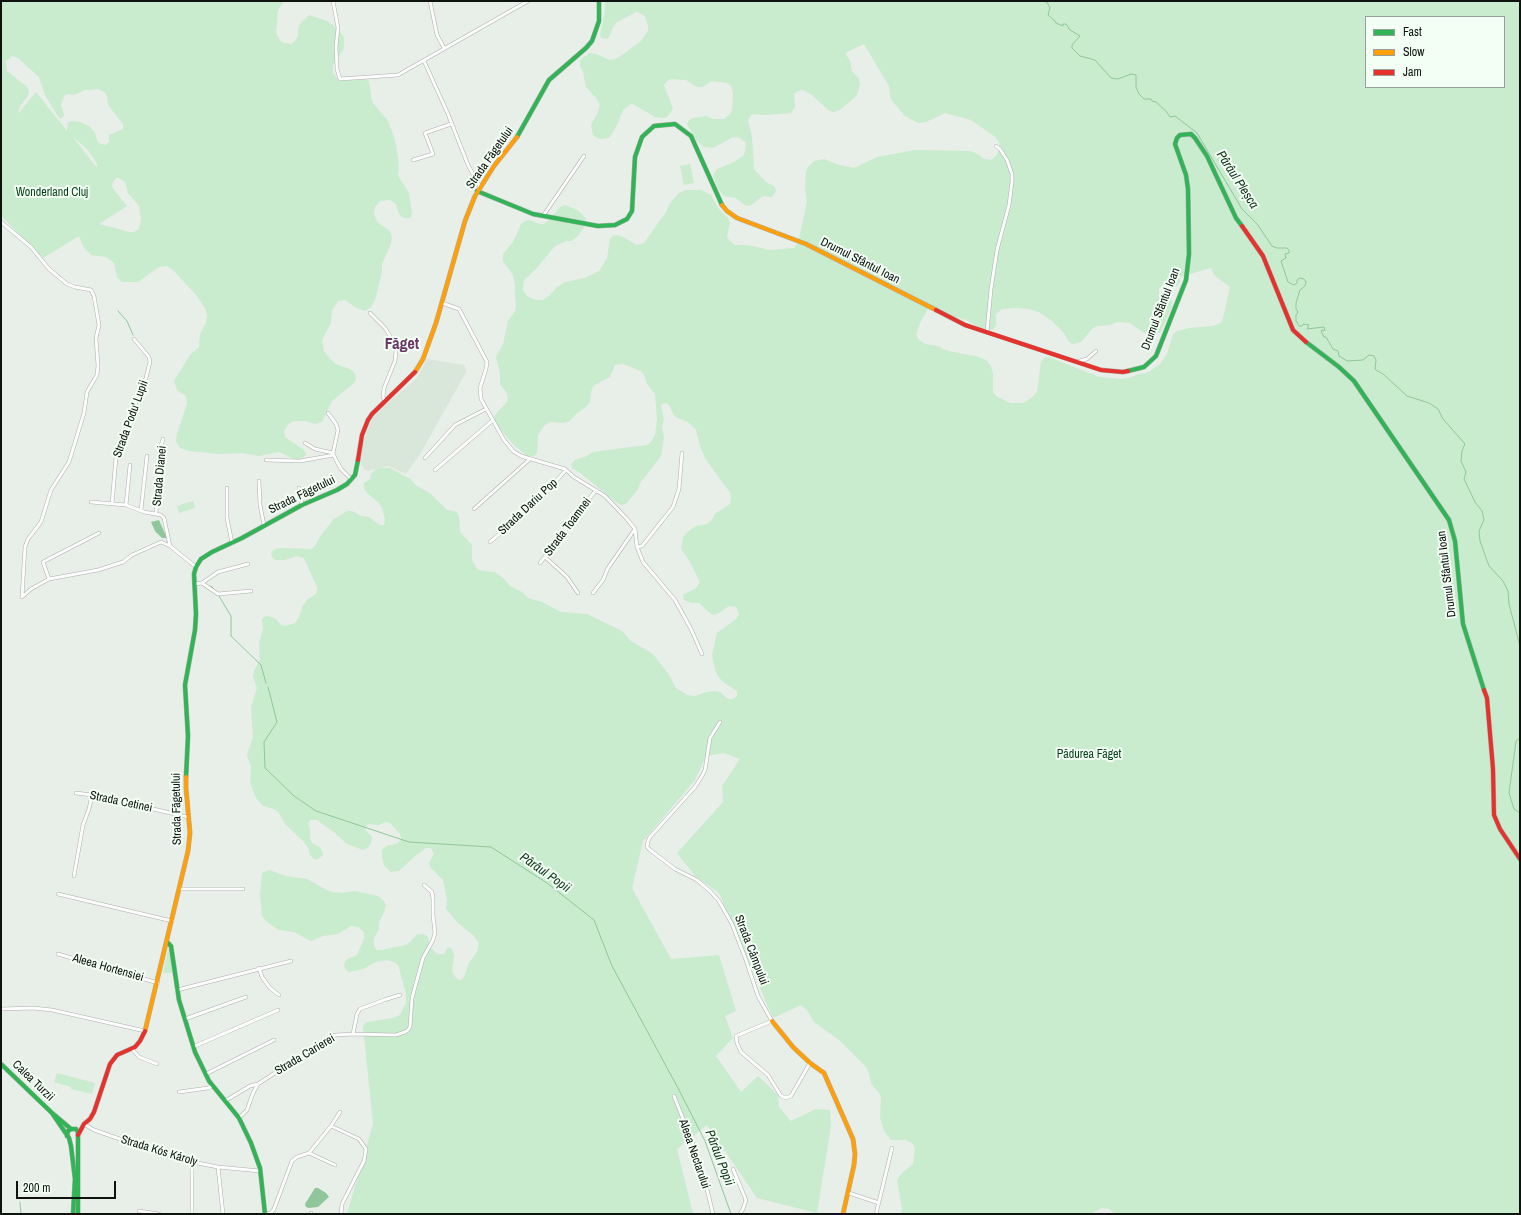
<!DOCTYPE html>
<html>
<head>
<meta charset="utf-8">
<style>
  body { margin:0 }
  #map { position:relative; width:1521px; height:1215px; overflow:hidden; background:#e8eee8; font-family:"Archivo Narrow",sans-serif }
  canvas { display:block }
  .frame { position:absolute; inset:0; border:2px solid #0e130f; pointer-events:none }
  .legend { position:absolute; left:1365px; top:16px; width:140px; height:72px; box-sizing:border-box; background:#f3fff5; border:1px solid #97a199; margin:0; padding:5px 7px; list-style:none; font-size:12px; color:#0e130f }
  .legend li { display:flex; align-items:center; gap:8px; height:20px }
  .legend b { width:20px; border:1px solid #97a199 }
  .scale { position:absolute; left:16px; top:1181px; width:100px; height:18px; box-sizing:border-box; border:2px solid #0e130f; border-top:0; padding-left:5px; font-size:12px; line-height:14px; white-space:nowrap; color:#0e130f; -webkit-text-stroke:3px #f3fff5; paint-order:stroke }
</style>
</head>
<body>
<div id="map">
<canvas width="1521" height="1215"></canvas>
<div class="frame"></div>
<ul class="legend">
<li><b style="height:5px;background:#30b455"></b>Fast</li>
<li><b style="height:5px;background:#ff9f0a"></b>Slow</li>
<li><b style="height:5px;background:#e5322d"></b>Jam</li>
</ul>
<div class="scale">200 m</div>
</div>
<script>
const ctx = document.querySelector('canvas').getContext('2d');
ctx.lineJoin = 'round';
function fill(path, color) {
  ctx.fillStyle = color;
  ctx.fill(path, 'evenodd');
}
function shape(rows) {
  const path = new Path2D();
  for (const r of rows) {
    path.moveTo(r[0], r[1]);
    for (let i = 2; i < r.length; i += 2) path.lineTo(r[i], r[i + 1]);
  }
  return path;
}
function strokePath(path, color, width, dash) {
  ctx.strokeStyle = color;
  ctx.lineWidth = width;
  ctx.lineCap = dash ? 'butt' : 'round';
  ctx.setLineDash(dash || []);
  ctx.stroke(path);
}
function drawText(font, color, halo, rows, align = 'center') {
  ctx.font = font + ' "Archivo Narrow",sans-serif';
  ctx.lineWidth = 4;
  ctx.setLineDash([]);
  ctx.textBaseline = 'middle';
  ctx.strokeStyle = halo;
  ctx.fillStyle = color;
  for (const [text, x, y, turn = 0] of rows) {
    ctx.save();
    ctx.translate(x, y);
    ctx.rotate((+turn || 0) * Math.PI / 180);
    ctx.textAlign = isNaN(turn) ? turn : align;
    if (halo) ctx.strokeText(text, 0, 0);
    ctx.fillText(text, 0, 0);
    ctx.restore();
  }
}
const built = shape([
  [427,359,464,365,465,367,466,372,422,451,406,474,388,466,368,471,364,469,361,463,362,448,367,431,372,419,383,407,417,378]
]);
const green = shape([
  [1,1,284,1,278,10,276,32,279,39,283,43,291,44,295,41,298,36,298,29,300,24,309,15,327,21,333,25,344,37,344,48,333,65,333,73,338,79,345,81,364,79,369,81,372,102,388,121,395,140,399,164,398,176,409,193,412,214,410,218,403,218,399,214,396,204,390,200,380,201,375,207,374,214,377,222,390,231,392,238,390,246,382,264,382,272,375,300,371,307,365,311,355,307,345,300,338,301,332,310,331,323,325,334,322,341,324,351,330,359,336,364,352,370,355,374,356,379,354,383,332,401,322,422,315,424,306,421,296,421,291,422,286,427,284,432,285,437,304,450,306,455,304,457,299,459,294,459,279,452,259,456,242,453,221,454,189,451,180,448,176,441,177,434,187,404,186,396,177,390,174,381,190,355,199,347,200,334,206,323,207,316,205,308,197,296,173,270,167,266,159,267,138,282,122,282,117,277,114,263,106,257,91,255,83,246,79,236,43,258,1,216],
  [12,56,18,58,39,77,45,95,59,118,62,118,64,115,61,105,64,96,67,94,74,95,85,90,98,89,104,92,107,96,108,104,112,110,123,124,123,129,109,135,109,142,105,145,98,143,95,133,89,126,80,122,72,121,68,122,67,131,36,92,18,114,20,106,28,96,29,91,27,87,7,71,6,61],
  [72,136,88,150,97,164,97,168],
  [116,178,119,178,125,182,128,193,139,206,141,219,139,229,134,232,129,232,99,224,127,206,112,187,113,182],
  [605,1,1520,1,1520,1214,1115,1214,1109,1209,1102,1208,1090,1214,901,1214,902,1209,897,1180,901,1174,913,1164,915,1148,913,1144,906,1140,891,1140,884,1131,880,1118,881,1097,879,1093,872,1085,867,1068,839,1040,814,1022,807,1010,801,1005,773,1018,719,893,696,877,677,853,723,802,722,786,740,759,724,753,706,756,695,780,643,841,632,888,671,959,719,955,736,1011,725,1016,733,1038,716,1056,741,1092,758,1076,778,1095,779,1107,791,1121,816,1109,830,1110,831,1126,817,1213,757,1198,707,1125,677,1149,693,1214,347,1214,373,1124,363,1026,367,1022,393,1018,400,1015,406,1003,406,993,398,965,394,962,387,960,376,962,363,969,354,971,349,972,345,969,344,965,346,960,357,955,364,939,364,932,358,927,351,926,338,934,323,936,311,941,294,932,279,930,267,922,262,916,260,895,262,873,269,870,286,876,307,879,327,890,332,892,342,893,355,891,378,896,384,901,386,905,383,915,379,922,379,929,374,938,374,945,376,950,381,950,406,945,410,942,416,935,424,934,428,937,429,945,432,949,437,954,444,954,448,947,452,949,454,956,452,971,456,978,459,980,461,980,464,977,469,963,477,952,479,943,473,935,458,923,446,909,447,899,443,880,431,868,429,863,434,854,431,848,426,848,414,857,399,871,391,872,384,865,382,857,382,850,386,846,398,843,401,839,400,834,390,823,385,822,379,825,369,824,367,825,365,830,372,837,372,840,369,847,363,850,347,844,335,833,317,820,310,820,308,824,310,829,310,839,313,844,320,847,323,854,320,858,315,860,310,855,308,848,303,841,286,825,278,812,274,809,263,806,256,798,250,782,251,767,247,755,253,737,251,707,257,688,253,676,254,671,260,660,259,643,263,629,262,619,266,616,271,617,276,619,281,625,286,626,295,623,299,617,303,605,308,599,316,594,317,592,317,587,304,558,297,556,285,560,275,560,272,557,271,552,275,549,280,548,311,549,315,546,321,535,334,519,347,511,352,511,361,516,369,517,379,525,384,525,385,520,382,508,378,502,367,493,364,488,364,483,370,479,371,474,375,470,379,468,390,468,410,479,417,486,431,494,447,510,457,512,459,517,460,532,472,545,472,560,477,569,482,571,495,572,503,578,510,586,522,592,528,598,542,602,561,612,587,614,622,631,631,641,653,654,669,675,676,688,687,695,695,696,707,692,715,691,720,692,728,699,733,699,737,696,737,691,723,682,718,676,715,669,712,655,717,633,736,619,739,615,738,612,736,607,729,606,719,613,714,615,710,613,699,603,691,603,684,600,683,595,696,588,700,582,690,562,681,549,683,537,690,530,696,526,707,524,711,521,715,514,730,504,731,499,730,492,722,482,705,458,700,446,696,430,688,422,677,418,673,414,670,407,667,403,662,404,661,407,664,419,662,427,664,437,661,456,640,483,638,489,626,504,621,505,616,502,579,472,572,468,571,464,575,460,587,456,593,452,647,445,651,442,655,435,657,419,655,394,647,384,644,375,641,371,623,364,615,365,610,377,593,386,591,392,590,402,587,406,575,415,570,421,563,423,550,422,544,426,538,435,537,453,534,456,527,456,514,445,501,430,494,420,495,415,507,402,508,397,506,392,500,384,500,374,496,357,503,344,508,321,515,311,516,306,515,296,515,285,513,275,503,261,503,254,513,242,521,224,525,221,530,220,539,224,544,224,550,219,560,207,565,205,577,210,585,217,586,224,578,236,571,241,566,241,555,246,535,270,524,280,523,290,527,296,535,300,543,300,549,296,556,288,565,282,585,278,599,271,607,258,610,239,614,235,621,236,637,245,644,243,666,212,670,203,679,193,686,190,701,190,711,195,719,209,728,218,730,223,727,236,729,240,735,245,748,245,769,250,795,248,800,234,807,202,805,187,806,172,808,167,814,161,824,159,836,164,854,168,877,157,915,150,970,151,978,154,984,159,991,160,997,155,999,147,999,142,994,136,971,120,945,113,926,122,918,123,905,116,892,101,890,96,889,86,864,44,845,53,850,61,852,71,859,79,860,84,857,95,840,110,833,112,828,110,812,95,803,90,798,91,794,94,795,107,791,113,766,115,753,114,750,116,748,121,752,136,754,169,766,182,775,187,776,191,772,197,763,196,751,205,746,206,736,198,724,196,718,189,713,175,717,169,732,163,743,156,745,152,746,143,740,138,733,137,713,148,704,147,697,141,687,124,689,120,693,118,706,116,713,119,724,119,730,114,732,110,733,94,731,86,727,83,712,81,702,87,697,87,686,80,671,79,667,81,664,85,673,109,667,117,663,118,655,117,633,104,631,104,623,110,616,127,609,138,602,139,597,138,593,135,591,125,598,112,600,105,596,98,586,87,583,72,580,66,580,60,584,57,590,53,596,54,610,60,618,58,641,41,648,31,648,26,645,16,638,12,636,12,616,23,613,27,608,39,601,38,600,34,605,12],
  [1366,17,1504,17,1504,87,1366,87],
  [1211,268,1214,275,1230,287,1223,319,1221,323,1213,326,1190,328,1177,331,1173,334,1167,354,1160,364,1147,373,1139,374,1132,377,1122,379,1099,377,1049,357,1044,358,1041,362,1037,392,1030,399,1023,403,1010,403,996,396,993,392,993,374,991,366,986,360,976,356,963,354,945,350,938,346,925,344,919,340,916,335,920,323,930,305,950,316,967,320,980,329,987,331,994,329,996,325,996,314,1002,309,1017,308,1029,309,1039,312,1052,321,1064,333,1069,342,1073,344,1081,342,1092,329,1097,326,1110,325,1117,322,1130,323,1144,333,1152,335,1161,332,1172,306,1172,301,1159,293,1159,288,1166,286,1176,287,1180,282,1179,277],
  [690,164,694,183,684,185,680,166],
  [193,501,195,508,179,513,177,506],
  [168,949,171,950,173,973,163,973],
  [57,1073,95,1083,92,1094,71,1089,71,1087,54,1082]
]);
const water = shape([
  [159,520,167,538,162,538,155,531,151,522],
  [315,1188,318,1188,326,1193,329,1197,318,1207,309,1208,306,1207,305,1204]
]);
const stream = shape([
  [1041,1,1047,2,1050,8,1048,15,1055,21,1056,23,1063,26,1063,24,1066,24,1070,30,1080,36,1072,45,1072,48,1080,56,1095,60,1111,78,1118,79,1131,74,1136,75,1136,87,1139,94,1144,99,1151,99,1152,101,1156,102,1166,111,1170,117,1175,116,1197,133,1242,209,1257,224,1272,246,1277,248,1287,248,1289,250,1289,253,1285,254,1286,258,1281,261,1288,282,1294,285,1297,283,1297,280,1300,278,1304,279,1306,282,1305,286,1300,290,1296,303,1296,309,1298,312,1296,315,1296,321,1299,326,1302,326,1303,324,1309,325,1307,329,1324,327,1325,330,1324,331,1322,330,1321,331,1324,337,1326,337,1333,349,1338,351,1339,356,1347,361,1363,360,1369,355,1374,356,1376,360,1375,369,1376,370,1383,374,1407,396,1429,403,1438,409,1443,419,1465,444,1462,451,1461,461,1466,472,1464,479,1475,502,1482,511,1484,520,1479,531,1480,541,1489,566,1503,581,1508,591,1509,604,1520,646],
  [118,311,127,321,133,335],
  [211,586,215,590],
  [219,596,231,616,231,636,261,665,266,683],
  [268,687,277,722,264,742,265,768,294,796,316,811,409,842,491,847,547,883,594,920,612,966,679,1090,705,1141,731,1214],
  [1520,738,1516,741,1509,793,1514,809,1520,813],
  [20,1202,21,1214]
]);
const street = shape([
  [333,1,338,28,336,47,337,69,340,79,398,75,528,1],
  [430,1,437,35,444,48],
  [424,61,448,114,468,165,480,187],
  [413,160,433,154,425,133,451,124],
  [543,216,584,156],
  [1,222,31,247,49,269,67,284,75,287,91,290,94,296,99,325,96,338,98,366,97,375,87,392,84,413,69,462,51,490,41,522,28,539,25,547,22,597],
  [442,303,459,309,487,362,486,369,480,388,481,399,504,440,513,451,521,456,565,469,574,477,605,496,627,519,635,529,637,547,643,562,675,600,691,629,702,654],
  [370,313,385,328,395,344,396,351,395,361,384,388,383,397,385,401],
  [987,332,991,289,997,250,1009,205,1012,182,1012,174,1007,160,1000,149,996,146],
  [1076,362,1087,359,1096,351],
  [328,413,336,424,338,430,333,453,335,458,341,469,351,479],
  [305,443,315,449,333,453],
  [425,458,455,425,486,409],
  [266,460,300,461,334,455],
  [435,470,492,421],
  [259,481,260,505,264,525],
  [227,488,227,518,232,543],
  [299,488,302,505],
  [91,502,126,505,144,512,161,515,164,518,170,546],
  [112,504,116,457,130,416,146,378,150,362,149,357,134,339],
  [126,505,130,465],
  [474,509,530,459],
  [141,510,147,456],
  [156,513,160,449,163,439],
  [490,542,540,499,566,470],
  [637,547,642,546,673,507,679,489,682,453],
  [545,557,567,577,578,593],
  [540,563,596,490],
  [49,579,43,562,99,533],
  [202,583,218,594,251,591],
  [195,584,202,583,218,572,248,564],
  [593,593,603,580,608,568,635,529],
  [22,597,31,589,49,579,98,570,123,562,132,555,161,542,170,546,196,567],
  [720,722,710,738,705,770,702,776,695,787,650,837,648,841,647,847,650,850,675,869,697,880,711,892,719,901,732,924,746,960,758,996,772,1021,736,1036,737,1043,741,1052,768,1075,781,1096,786,1098,791,1096,810,1063],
  [76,793,92,795,188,817],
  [74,876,83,825,89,809,92,795],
  [179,889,243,889],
  [58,894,172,921],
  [58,954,158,983],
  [259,968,262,977,270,988,279,995],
  [177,990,291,961],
  [1,1009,33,1008,52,1010,145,1031],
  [185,1019,246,997],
  [353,1034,357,1014,360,1009,384,1000,400,995],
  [193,1047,278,1010],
  [132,1049,139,1057,157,1064],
  [206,1074,274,1040],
  [179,1092,208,1088,213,1086],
  [674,1096,695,1149,704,1177,713,1214],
  [225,1101,250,1086,258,1084],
  [239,1118,247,1110,253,1093,258,1084,330,1037,336,1035,353,1034,396,1035,405,1032,408,1030,410,1027,412,998,423,958,433,940,435,933,433,915,433,899,432,892,424,885],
  [84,1124,94,1130,177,1159,218,1167,260,1171],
  [331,1126,340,1112],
  [309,1153,335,1165],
  [218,1167,223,1214],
  [733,1169,746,1200,743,1209,740,1214],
  [849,1193,879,1203],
  [139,1211,159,1214],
  [311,1213,311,1214],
  [192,1214,192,1162],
  [265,1214,271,1213,274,1209,292,1161,297,1157,309,1153,331,1126,359,1139,366,1149,364,1161,342,1204,341,1214],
  [876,1214,892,1148]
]);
const fast = shape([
  [517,137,549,80,586,48,592,41,599,21,599,1],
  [477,191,533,214,598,226,615,225,627,219,632,211,635,157,642,137,654,126,675,124,691,136,722,205],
  [1306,342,1339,367,1354,381,1449,520,1455,541,1463,624,1484,690],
  [1128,371,1144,367,1156,356,1186,280,1189,254,1188,189,1186,175,1175,144,1177,138,1180,135,1191,134,1195,138,1207,156,1236,218,1242,226],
  [186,777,188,736,185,685,195,630,196,614,194,574,196,567,201,559,212,552,242,538,302,505,337,490,347,484,355,475,358,460],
  [167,942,171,946,179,1000,195,1052,209,1081,239,1118,251,1143,260,1168,265,1214],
  [1,1064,52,1113,71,1129],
  [52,1113,69,1138,71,1146,75,1179,73,1214],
  [67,1136,68,1131,71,1129,76,1129,78,1132,78,1214]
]);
const slow = shape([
  [722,205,727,211,737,218,806,244,936,310],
  [415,372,423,359,436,323,465,221,475,196,494,166,517,137],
  [772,1021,793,1047,810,1063,824,1073,853,1139,855,1154,854,1165,843,1214],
  [145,1031,188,851,190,833,186,788,186,777]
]);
const jam = shape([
  [1242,226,1263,256,1293,330,1306,342],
  [936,310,965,325,1101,370,1123,372,1128,371],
  [358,460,362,435,368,420,372,414,415,372],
  [1484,690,1487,698,1493,769,1494,815,1500,829,1520,859],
  [78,1135,84,1124,90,1119,94,1112,110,1064,117,1055,135,1047,140,1041,145,1031]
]);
const streetNames = [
  ["Strada Făgetului",490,158,-55],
  ["Drumul Sfântul Ioan",860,261,27],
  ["Drumul Sfântul Ioan",1161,309,-69],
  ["Strada Podu' Lupii",131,419,-70],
  ["Strada Dianei",160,476,-85],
  ["Strada Făgetului",302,495,-26],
  ["Strada Dariu Pop",528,507,-43],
  ["Strada Toamnei",568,527,-53],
  ["Drumul Sfântul Ioan",1447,574,-97],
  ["Strada Cetinei",121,802,12],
  ["Strada Făgetului",177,809,-91],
  ["Strada Câmpului",751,950,69],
  ["Aleea Hortensiei",108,968,16],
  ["Strada Carierei",305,1055,-31],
  ["Calea Turzii",33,1081,44],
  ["Strada Kós Károly",159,1151,17],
  ["Aleea Nectarului",694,1154,71]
];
const parkNames = [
  ["Wonderland Cluj",52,193],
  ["Pădurea Făget",1089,755]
];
const waterNames = [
  ["Pârâul Pleșca",1237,180,57],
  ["Pârâul Popii",545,873,35],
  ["Pârâul Popii",719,1158,69]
];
const districtNames = [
  ["Făget",402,345]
];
fill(built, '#d9e7db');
fill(green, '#c9ebce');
fill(water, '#90c79a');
strokePath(stream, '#90c79a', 1);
strokePath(street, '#abb0ac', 4);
strokePath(fast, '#abb0ac', 5);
strokePath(slow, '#abb0ac', 5);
strokePath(jam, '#abb0ac', 5);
strokePath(street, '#fcfcfc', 3);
strokePath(fast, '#30b455', 4);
strokePath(slow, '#ff9f0a', 4);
strokePath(jam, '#e5322d', 4);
drawText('12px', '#0e130f', '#f3fff5', streetNames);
drawText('12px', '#053f18', '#f3fff5', parkNames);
drawText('italic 13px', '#13331a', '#f3fff5', waterNames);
drawText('bold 16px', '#6a3768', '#f3fff5', districtNames);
</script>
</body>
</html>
